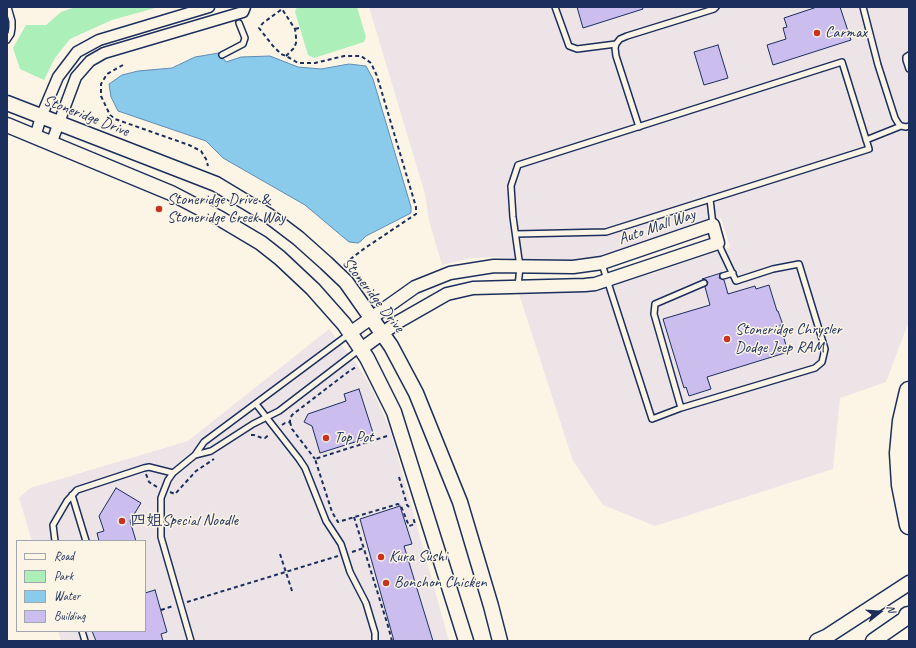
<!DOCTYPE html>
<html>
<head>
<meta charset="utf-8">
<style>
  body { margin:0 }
  #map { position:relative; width:916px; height:648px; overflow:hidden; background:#fcf5e5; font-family:Caveat,sans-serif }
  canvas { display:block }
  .frame { position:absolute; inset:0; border:8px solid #1b2f5e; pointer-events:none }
  .legend { position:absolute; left:16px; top:540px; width:130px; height:92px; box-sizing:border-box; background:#fcf5e5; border:1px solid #a2a6af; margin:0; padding:5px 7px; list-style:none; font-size:12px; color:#1b2f5e }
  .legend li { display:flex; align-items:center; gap:8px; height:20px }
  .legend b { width:20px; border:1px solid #a2a6af }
  .north { position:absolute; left:860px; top:592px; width:40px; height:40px; -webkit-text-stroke:3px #fcf5e5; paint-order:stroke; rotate:73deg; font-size:11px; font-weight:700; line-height:16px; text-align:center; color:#1b2f5e }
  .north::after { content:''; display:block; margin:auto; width:14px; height:18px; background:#1b2f5e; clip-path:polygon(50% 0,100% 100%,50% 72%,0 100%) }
</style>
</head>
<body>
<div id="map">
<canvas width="916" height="648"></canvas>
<div class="frame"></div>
<ul class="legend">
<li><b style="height:5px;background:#fcf5e5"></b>Road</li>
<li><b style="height:11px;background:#adefb9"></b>Park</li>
<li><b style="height:11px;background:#8acaeb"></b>Water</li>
<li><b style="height:11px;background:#cbbeef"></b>Building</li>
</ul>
<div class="north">N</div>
</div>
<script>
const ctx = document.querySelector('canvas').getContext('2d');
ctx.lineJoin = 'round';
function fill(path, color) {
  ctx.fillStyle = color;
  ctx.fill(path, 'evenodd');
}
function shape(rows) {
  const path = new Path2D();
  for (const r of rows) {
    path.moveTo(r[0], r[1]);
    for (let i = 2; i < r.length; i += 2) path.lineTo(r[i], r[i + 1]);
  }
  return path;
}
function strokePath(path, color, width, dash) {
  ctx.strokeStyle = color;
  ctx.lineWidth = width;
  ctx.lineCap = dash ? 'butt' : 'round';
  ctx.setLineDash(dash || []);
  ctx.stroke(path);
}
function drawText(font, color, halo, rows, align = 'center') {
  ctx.font = font + ' Caveat,"LXGW WenKai TC",sans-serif';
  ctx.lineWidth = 3;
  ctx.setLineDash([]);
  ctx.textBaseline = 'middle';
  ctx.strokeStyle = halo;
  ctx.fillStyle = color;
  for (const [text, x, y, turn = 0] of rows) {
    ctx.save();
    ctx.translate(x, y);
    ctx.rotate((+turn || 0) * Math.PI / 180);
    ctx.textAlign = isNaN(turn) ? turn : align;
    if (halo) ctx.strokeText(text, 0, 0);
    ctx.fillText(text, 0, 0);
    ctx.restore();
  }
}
const built = shape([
  [369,7,909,7,909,321,886,382,840,398,833,469,655,526,603,505,573,461,519,294,594,290,650,274,730,247,721,218,598,258,574,263,549,263,495,257,471,258,442,265,429,221,425,194],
  [329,329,356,363,370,385,390,429,449,641,61,641,58,631,145,631,145,541,32,541,19,498,30,488,188,441]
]);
const green = shape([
  [75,7,159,7,112,20,70,39,55,58,44,80,20,69,13,48,26,25,46,25,61,12],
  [297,7,357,7,366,37,364,42,314,58,308,55,295,12]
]);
const water = shape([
  [219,53,226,62,241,57,270,56,298,67,321,69,349,64,366,66,373,79,411,207,411,213,366,236,361,241,358,243,349,242,305,205,223,158,206,141,118,111,111,97,109,84,122,75,138,71,172,68,195,57,219,53]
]);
const building = shape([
  [577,7,642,7,643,9,583,28,577,7],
  [817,7,840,7,851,40,773,65,767,45,786,39,783,28,787,27,784,18,817,7],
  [718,45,728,78,704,85,694,52,718,45],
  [721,273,719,278,724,280,728,294,755,286,756,289,769,285,777,311,778,311,783,325,780,325,788,352,707,377,711,389,689,396,686,387,684,388,663,319,710,305,705,287,707,285,708,282,706,280,702,279,721,273],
  [359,389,374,436,320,453,312,426,304,422,308,414,346,401,344,394,359,389],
  [116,488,141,503,130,521,136,541,99,541,97,533,104,531,99,516,116,488],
  [400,506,412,544,404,546,433,641,394,641,360,519,400,506],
  [155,590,167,632,161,634,163,641,96,641,92,631,145,631,145,593,155,590]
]);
const path = shape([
  [295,29,299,28],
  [286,56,294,48,296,43,296,37,295,29,282,9,263,23,259,28,273,46,281,54,286,56,298,63,315,63,344,56,361,56,371,63,377,76,416,207,416,214,365,248,348,261],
  [123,65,107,74,101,84,101,96,110,115,115,119,189,145,201,151,206,159,208,166],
  [290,422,292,429,315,459],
  [282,425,285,423,290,422,290,419,292,415,348,372,356,367],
  [251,435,254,435,262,438,265,438,270,434],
  [387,436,315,459,332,512,338,522,398,504,401,506,409,526,415,524,413,517],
  [146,474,149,482,157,487],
  [399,477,407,505,411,509],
  [170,492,175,494,196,471,214,459],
  [354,517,388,626,392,641],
  [352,552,364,548],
  [280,554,292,591],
  [187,602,338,556],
  [161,610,173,606]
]);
const service = shape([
  [555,7,569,46,577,49,616,44],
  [863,7,878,65,895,118,898,123,901,126,906,127,909,126],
  [7,40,11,34,12,28,12,21,8,7],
  [222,55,243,44,245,38,239,23],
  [909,55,906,57,906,60,909,69],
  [639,127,616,56,615,48,616,44,620,39,627,36,714,9,716,7],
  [866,140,901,126],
  [710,199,713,225],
  [516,234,606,232,869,149,842,62,518,165,511,186,513,217,520,267,518,286],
  [602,264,652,419,681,408],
  [723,276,733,273],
  [704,283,655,304,654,314,681,408,815,368,822,362,825,349,799,264,773,269,736,281,718,243],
  [256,404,299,459,305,468,326,521,341,544,350,572,366,603,375,633,375,641],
  [195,455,204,442,349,334],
  [72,495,86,541],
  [55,541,53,525,67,501,77,490,144,468,149,467,173,473],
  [82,631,85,641],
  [191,641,161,537,161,498,168,480,173,473,195,455,211,451,253,424,279,411,360,349]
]);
const minor = shape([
  [35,137,41,117,58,77,77,52,99,40,209,7],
  [51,144,76,77,90,61,104,53,243,12,245,7]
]);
const tertiary = shape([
  [350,333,415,287,450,273,494,266,573,267,602,263,713,225,718,243,595,284,585,285,473,288,447,294,398,322,361,349]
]);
const secondary = shape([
  [7,103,216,184,269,216,298,238,326,263,346,282,391,346,416,393,460,502,491,606,500,641],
  [7,125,171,193,219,218,261,243,280,258,313,289,344,324,367,358,394,412,466,641],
  [817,641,826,637,909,583],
  [873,641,909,616]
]);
const motorway = shape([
  [909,391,902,421,899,453,901,485,909,525],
  [908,616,909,616]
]);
const markers = [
  [817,33,4,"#c8321e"],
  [159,209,4,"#c8321e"],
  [727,339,4,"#c8321e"],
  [326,438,4,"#c8321e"],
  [122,521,4,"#c8321e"],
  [381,557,4,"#c8321e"],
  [386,583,4,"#c8321e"]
];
const poiNames = [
  ["Carmax",825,33],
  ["Stoneridge Drive &",167,200],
  ["Stoneridge Creek Way",167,218],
  ["Stoneridge Chrysler",735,330],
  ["Dodge Jeep RAM",735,348],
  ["Top Pot",334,438],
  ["四姐Special Noodle",130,521],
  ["Kura Sushi",389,557],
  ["Bonchon Chicken",394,583]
];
const streetNames = [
  ["Stoneridge Drive",86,116,21],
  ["Auto Mall Way",657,227,-19],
  ["Stoneridge Drive",373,295,52]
];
fill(built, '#ede4e8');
fill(green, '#adefb9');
fill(water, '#8acaeb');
strokePath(water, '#5e8cb3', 1);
fill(building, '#cbbeef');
strokePath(building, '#1b2f5e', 1);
strokePath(service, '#1b2f5e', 8);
strokePath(minor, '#1b2f5e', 13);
strokePath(tertiary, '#1b2f5e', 15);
strokePath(secondary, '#1b2f5e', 17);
strokePath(motorway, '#1b2f5e', 21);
strokePath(path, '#1b2f5e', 2, [4, 3]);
strokePath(service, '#fcf5e5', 5);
strokePath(minor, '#fcf5e5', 10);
strokePath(tertiary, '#fcf5e5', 12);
strokePath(secondary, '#fcf5e5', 14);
strokePath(motorway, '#fcf5e5', 18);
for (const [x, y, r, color] of markers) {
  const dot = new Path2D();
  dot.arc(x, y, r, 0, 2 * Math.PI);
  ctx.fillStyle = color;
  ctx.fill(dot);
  strokePath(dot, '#fcf5e5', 1.5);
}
drawText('16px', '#1b2f5e', '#fcf5e5', poiNames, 'left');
drawText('16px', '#1b2f5e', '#fcf5e5', streetNames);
</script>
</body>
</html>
